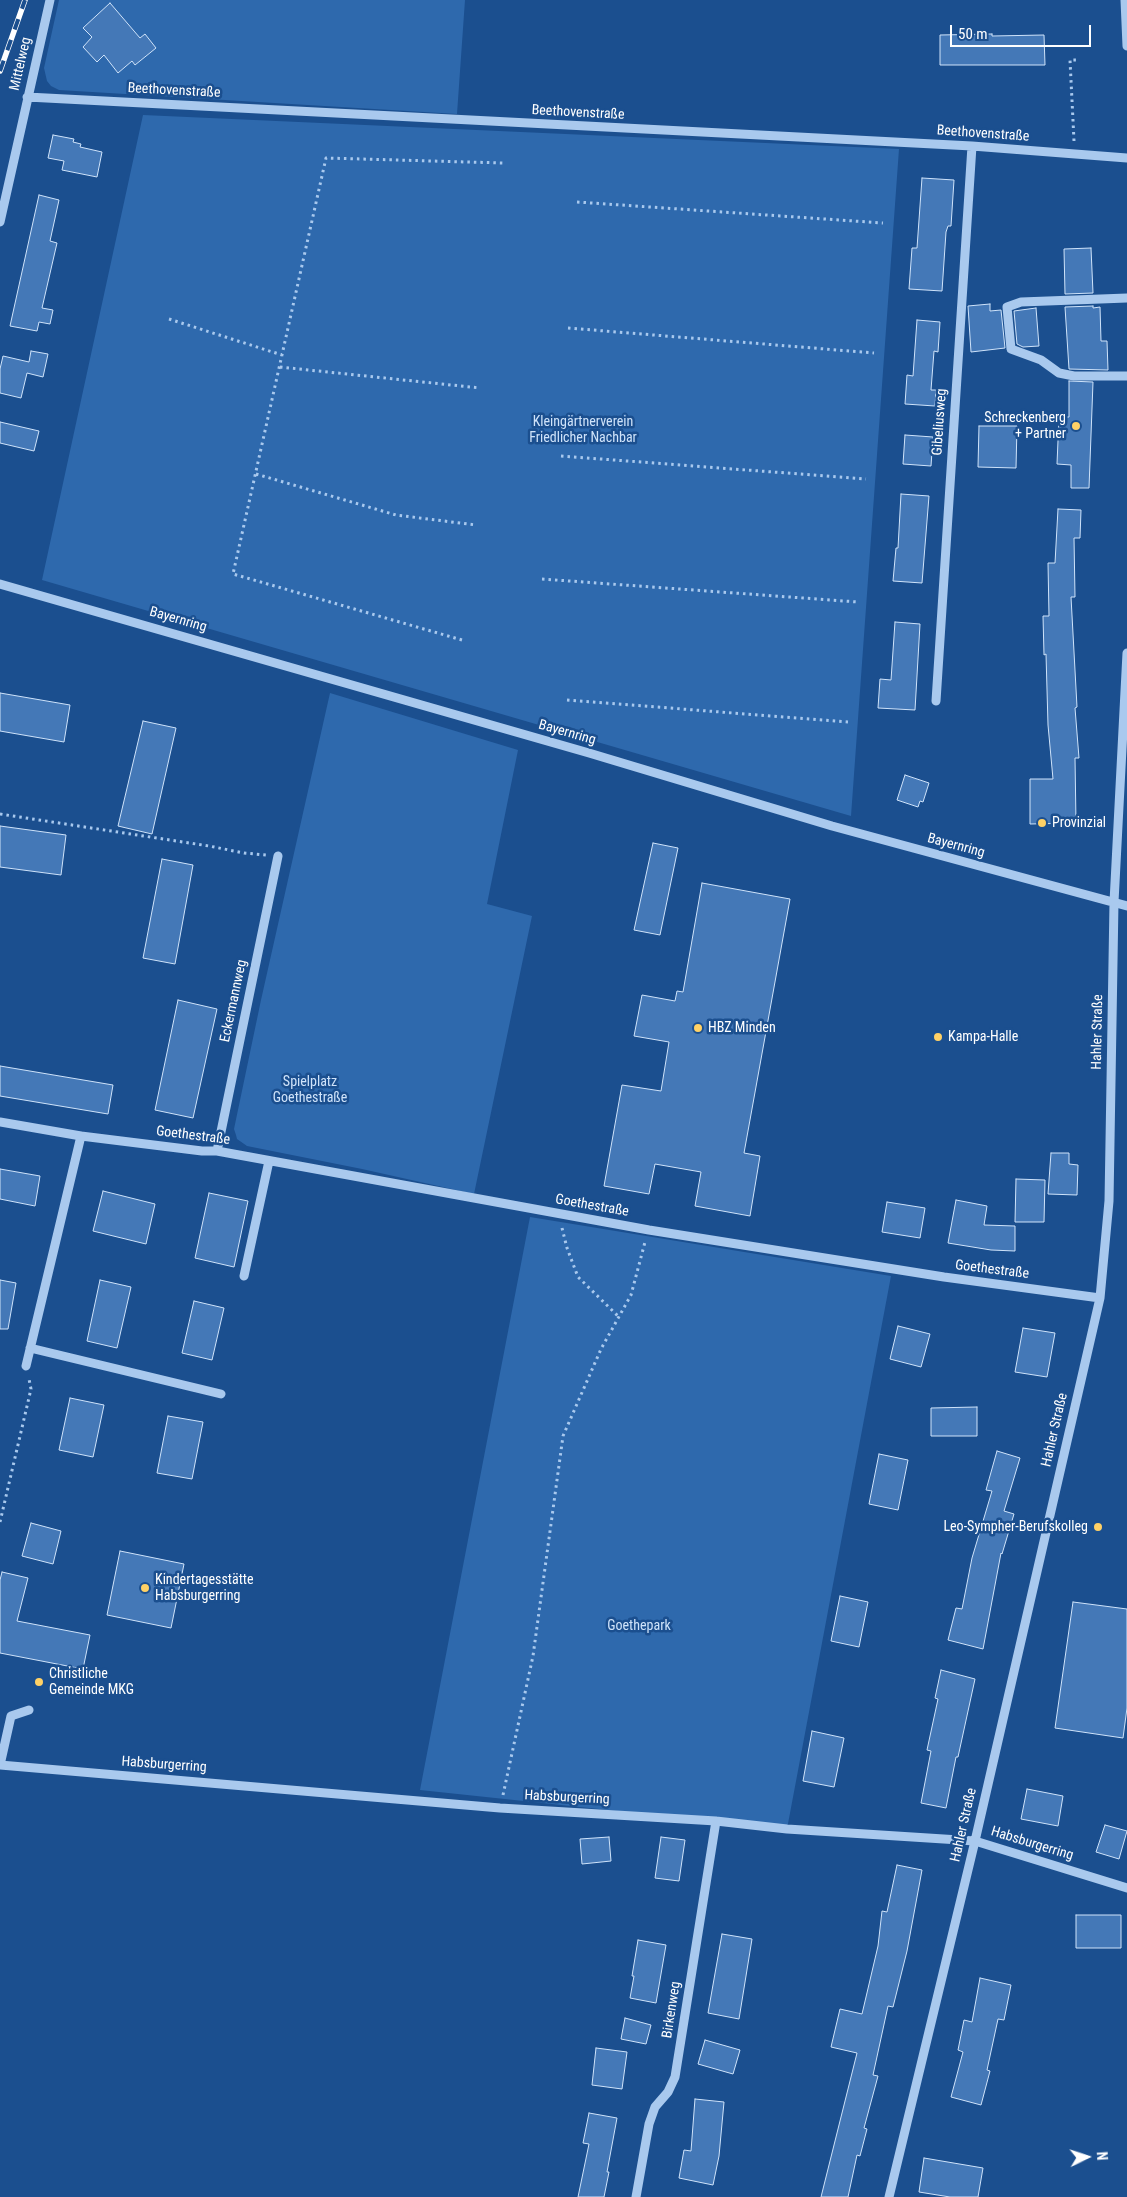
<!DOCTYPE html>
<html>
<head>
<meta charset="utf-8">
<style>
  body { margin:0 }
  #map { position:relative; width:1127px; height:2197px; overflow:hidden; background:#1b4f8f; font-family:"Roboto Condensed",sans-serif }
  canvas { display:block }
  .north { position:absolute; left:1062px; top:2132px; width:50px; height:50px; -webkit-text-stroke:4px #1b4f8f; paint-order:stroke; rotate:86deg; font-size:14px; font-weight:700; line-height:20px; text-align:center; color:#fff }
  .north::after { content:''; display:block; margin:auto; width:18px; height:22px; background:#fff; clip-path:polygon(50% 0,100% 100%,50% 72%,0 100%) }
  .scale { position:absolute; left:950px; top:25px; width:141px; height:22px; box-sizing:border-box; border:2px solid #fff; border-top:0; padding-left:6px; font-size:15px; line-height:18px; white-space:nowrap; color:#fff; -webkit-text-stroke:4px #1b4f8f; paint-order:stroke }
</style>
</head>
<body>
<div id="map">
<canvas width="1127" height="2197"></canvas>
<div class="north">N</div>
<div class="scale">50 m</div>
</div>
<script>
const ctx = document.querySelector('canvas').getContext('2d');
ctx.lineJoin = 'round';
function fill(path, color) {
  ctx.fillStyle = color;
  ctx.fill(path, 'evenodd');
}
function shape(rows) {
  const path = new Path2D();
  for (const r of rows) {
    path.moveTo(r[0], r[1]);
    for (let i = 2; i < r.length; i += 2) path.lineTo(r[i], r[i + 1]);
  }
  return path;
}
function strokePath(path, color, width, dash) {
  ctx.strokeStyle = color;
  ctx.lineWidth = width;
  ctx.lineCap = dash ? 'butt' : 'round';
  ctx.setLineDash(dash || []);
  ctx.stroke(path);
}
function drawText(font, color, halo, rows, align = 'center') {
  ctx.font = font + ' "Roboto Condensed",sans-serif';
  ctx.lineWidth = 5;
  ctx.setLineDash([]);
  ctx.textBaseline = 'middle';
  ctx.strokeStyle = halo;
  ctx.fillStyle = color;
  for (const [text, x, y, turn = 0] of rows) {
    ctx.save();
    ctx.translate(x, y);
    ctx.rotate((+turn || 0) * Math.PI / 180);
    ctx.textAlign = isNaN(turn) ? turn : align;
    if (halo) ctx.strokeText(text, 0, 0);
    ctx.fillText(text, 0, 0);
    ctx.restore();
  }
}
const green = shape([
  [59,0,465,0,457,114,59,90,51,86,47,81,44,68],
  [143,115,899,149,851,816,42,580],
  [330,693,518,750,487,904,532,916,474,1194,362,1169,247,1146,237,1139,236,1135,234,1129,261,1000],
  [530,1217,891,1276,787,1829,420,1790]
]);
const building = shape([
  [110,3,140,38,145,34,156,48,135,65,132,61,118,73,104,55,97,62,83,47,92,37,83,28,110,3],
  [992,34,992,36,1044,35,1045,65,940,65,940,35,992,34],
  [53,135,74,139,73,142,81,144,80,147,102,152,97,177,62,170,64,161,48,158,53,135],
  [922,178,954,180,951,226,948,226,946,232,942,291,909,289,912,248,917,248,922,178],
  [39,195,59,200,50,241,57,243,42,308,53,310,50,324,39,322,37,331,10,326,39,195],
  [1091,248,1093,293,1065,294,1064,249,1091,248],
  [990,304,990,311,1001,310,1005,348,971,352,968,306,990,304],
  [1093,306,1093,308,1100,307,1101,341,1107,341,1108,370,1069,369,1065,307,1093,306],
  [1036,308,1039,346,1023,347,1017,344,1014,311,1036,308],
  [917,320,940,322,938,352,934,351,931,390,936,390,935,406,905,404,907,375,913,376,917,320],
  [31,351,48,354,43,377,27,373,21,398,0,393,0,369,3,356,29,362,31,351],
  [1069,381,1093,382,1089,488,1071,488,1071,465,1057,464,1059,417,1069,417,1069,381],
  [0,422,39,431,34,451,0,443,0,422],
  [979,426,1017,426,1016,468,978,467,979,426],
  [905,435,933,437,931,466,903,464,905,435],
  [901,494,929,496,922,583,893,581,896,548,898,548,901,494],
  [1058,509,1081,510,1080,538,1074,538,1075,597,1071,597,1077,707,1075,708,1079,758,1075,758,1076,823,1030,824,1030,779,1053,779,1048,725,1046,654,1044,655,1043,616,1049,616,1048,563,1055,563,1058,509],
  [895,622,920,624,915,710,878,708,880,679,891,680,895,622],
  [0,693,70,705,64,742,0,731,0,693],
  [143,721,176,728,152,834,118,826,143,721],
  [905,775,929,783,923,802,920,801,918,807,897,800,905,775],
  [0,826,66,835,61,875,0,867,0,826],
  [653,843,678,848,660,935,634,930,653,843],
  [162,859,193,865,175,964,143,958,162,859],
  [702,883,790,899,744,1153,760,1156,750,1216,695,1206,701,1172,655,1164,649,1194,604,1186,622,1085,661,1091,669,1042,634,1036,642,995,675,1001,677,991,683,992,702,883],
  [178,1000,217,1009,193,1118,155,1110,178,1000],
  [0,1066,113,1085,108,1114,0,1096,0,1066],
  [1051,1153,1069,1153,1069,1164,1078,1165,1077,1195,1048,1194,1051,1153],
  [0,1169,40,1176,35,1206,0,1199,0,1169],
  [1016,1179,1045,1180,1044,1222,1015,1222,1016,1179],
  [103,1191,155,1204,146,1244,93,1231,103,1191],
  [209,1193,248,1201,234,1267,195,1258,209,1193],
  [956,1200,987,1206,984,1225,1015,1226,1015,1251,991,1250,948,1243,956,1200],
  [887,1202,925,1208,920,1238,882,1232,887,1202],
  [0,1280,16,1283,8,1329,0,1329,0,1280],
  [100,1280,131,1287,117,1348,87,1341,100,1280],
  [194,1301,224,1308,212,1360,182,1353,194,1301],
  [898,1326,930,1334,921,1367,890,1359,898,1326],
  [1023,1328,1055,1333,1047,1377,1015,1372,1023,1328],
  [70,1398,104,1405,93,1457,59,1450,70,1398],
  [977,1407,977,1436,931,1436,931,1408,977,1407],
  [168,1416,203,1422,192,1479,157,1473,168,1416],
  [997,1451,1020,1458,1004,1511,1014,1514,1002,1554,1001,1553,983,1649,948,1640,956,1608,962,1609,972,1558,992,1491,986,1490,997,1451],
  [879,1454,908,1460,898,1510,869,1504,879,1454],
  [31,1523,61,1531,53,1564,22,1556,31,1523],
  [120,1551,184,1564,171,1628,107,1615,120,1551],
  [2,1572,28,1578,17,1621,90,1635,83,1669,0,1653,0,1580,2,1572],
  [840,1596,868,1602,859,1647,831,1641,840,1596],
  [1073,1602,1127,1609,1127,1708,1123,1738,1055,1728,1073,1602],
  [941,1670,975,1679,958,1757,956,1757,946,1808,921,1803,931,1751,927,1750,938,1699,935,1698,941,1670],
  [812,1731,844,1738,834,1787,803,1781,812,1731],
  [1027,1789,1063,1796,1058,1826,1021,1819,1027,1789],
  [1105,1825,1127,1831,1119,1859,1096,1852,1105,1825],
  [609,1837,611,1861,582,1864,580,1839,609,1837],
  [661,1837,685,1840,679,1881,655,1878,661,1837],
  [897,1865,922,1870,907,1951,893,2007,888,2006,873,2075,878,2076,864,2128,867,2129,860,2156,857,2155,848,2197,821,2197,857,2053,831,2047,840,2009,862,2014,878,1946,882,1911,887,1912,897,1865],
  [1076,1915,1121,1915,1121,1948,1076,1948,1076,1915],
  [722,1934,752,1939,739,2019,708,2013,722,1934],
  [638,1940,666,1945,656,2003,630,1998,634,1976,632,1976,638,1940],
  [980,1978,1011,1985,1004,2020,998,2019,987,2070,990,2071,981,2105,951,2097,963,2052,958,2050,964,2020,972,2022,980,1978],
  [625,2018,651,2025,646,2044,621,2039,625,2018],
  [705,2040,740,2050,733,2074,698,2064,705,2040],
  [596,2048,627,2052,622,2089,592,2085,596,2048],
  [695,2099,724,2102,719,2156,713,2185,679,2178,684,2150,691,2151,695,2099],
  [589,2113,617,2118,607,2172,609,2172,604,2197,578,2197,589,2144,583,2143,589,2113],
  [924,2158,983,2168,978,2197,950,2197,919,2192,924,2158]
]);
const path = shape([
  [1074,141,1070,60,1076,60],
  [577,202,883,223],
  [169,319,282,355],
  [568,328,874,353],
  [280,367,480,388],
  [561,456,866,479],
  [256,474,396,515,476,525],
  [542,579,858,602],
  [462,640,233,574,326,158,503,163],
  [567,700,848,722],
  [0,814,209,846,244,853,266,855],
  [562,1228,567,1248,578,1277,619,1317],
  [0,1522,31,1389,29,1379],
  [503,1795,533,1656,563,1436,601,1349,631,1295,645,1242]
]);
const minor = shape([
  [1125,0,1127,46],
  [27,97,972,146,1127,158],
  [0,222,50,0],
  [1127,298,1021,302,1007,307,1011,349,1041,360,1059,373,1074,376,1127,376],
  [0,584,589,753,832,826,1127,906],
  [936,701,972,146],
  [0,1122,81,1136,202,1151,217,1151,649,1230,944,1277,1100,1298],
  [217,1151,278,856],
  [244,1276,269,1161],
  [30,1348,221,1394],
  [26,1366,81,1136],
  [0,1765,500,1808,716,1821,787,1829,975,1841,1127,1888],
  [0,1765,11,1716,29,1710],
  [636,2197,649,2124,655,2107,668,2092,675,2077,716,1821],
  [889,2197,975,1841,1100,1298,1109,1201,1114,902,1127,653]
]);
const rail = shape([
  [0,71,25,0]
]);
const markers = [
  [1076,426,5,"#ffd166"],
  [1042,823,5,"#ffd166"],
  [698,1028,5,"#ffd166"],
  [938,1037,5,"#ffd166"],
  [1098,1527,5,"#ffd166"],
  [145,1588,5,"#ffd166"],
  [39,1682,5,"#ffd166"]
];
const streetNames = [
  ["Mittelweg",21,64,-77],
  ["Beethovenstraße",174,91,3],
  ["Beethovenstraße",578,113,3],
  ["Beethovenstraße",983,134,4],
  ["Gibeliusweg",940,422,-86],
  ["Bayernring",178,620,16],
  ["Bayernring",567,733,16],
  ["Bayernring",956,846,15],
  ["Eckermannweg",234,1001,-78],
  ["Hahler Straße",1098,1032,-89],
  ["Goethestraße",193,1136,7],
  ["Goethestraße",592,1206,10],
  ["Goethestraße",992,1270,7],
  ["Hahler Straße",1055,1430,-77],
  ["Habsburgerring",164,1765,4],
  ["Habsburgerring",567,1798,3],
  ["Hahler Straße",964,1825,-77],
  ["Habsburgerring",1032,1844,17],
  ["Birkenweg",672,2010,-81]
];
const poiNames = [
  ["Schreckenberg",1066,418,"right"],
  ["+ Partner",1066,434,"right"],
  ["Provinzial",1052,823],
  ["HBZ Minden",708,1028],
  ["Kampa-Halle",948,1037],
  ["Leo-Sympher-Berufskolleg",1088,1527,"right"],
  ["Kindertagesstätte",155,1580],
  ["Habsburgerring",155,1596],
  ["Christliche",49,1674],
  ["Gemeinde MKG",49,1690]
];
const parkNames = [
  ["Kleingärtnerverein",583,422],
  ["Friedlicher Nachbar",583,438],
  ["Spielplatz",310,1082],
  ["Goethestraße",310,1098],
  ["Goethepark",639,1626]
];
fill(green, '#2e69ad');
fill(building, '#4478b7');
strokePath(building, '#cfe3fa', 1);
strokePath(path, '#a9c9ee', 3, [2.5, 4]);
strokePath(minor, '#a9c9ee', 9);
strokePath(rail, '#fff', 5.5);
strokePath(rail, '#1b4f8f', 4, [11]);
for (const [x, y, r, color] of markers) {
  const dot = new Path2D();
  dot.arc(x, y, r, 0, 2 * Math.PI);
  ctx.fillStyle = color;
  ctx.fill(dot);
  strokePath(dot, '#1b4f8f', 2);
}
drawText('14px', '#fff', '#1b4f8f', streetNames);
drawText('14px', '#fff', '#1b4f8f', poiNames, 'left');
drawText('14px', '#cfe3fa', '#1b4f8f', parkNames);
</script>
</body>
</html>
